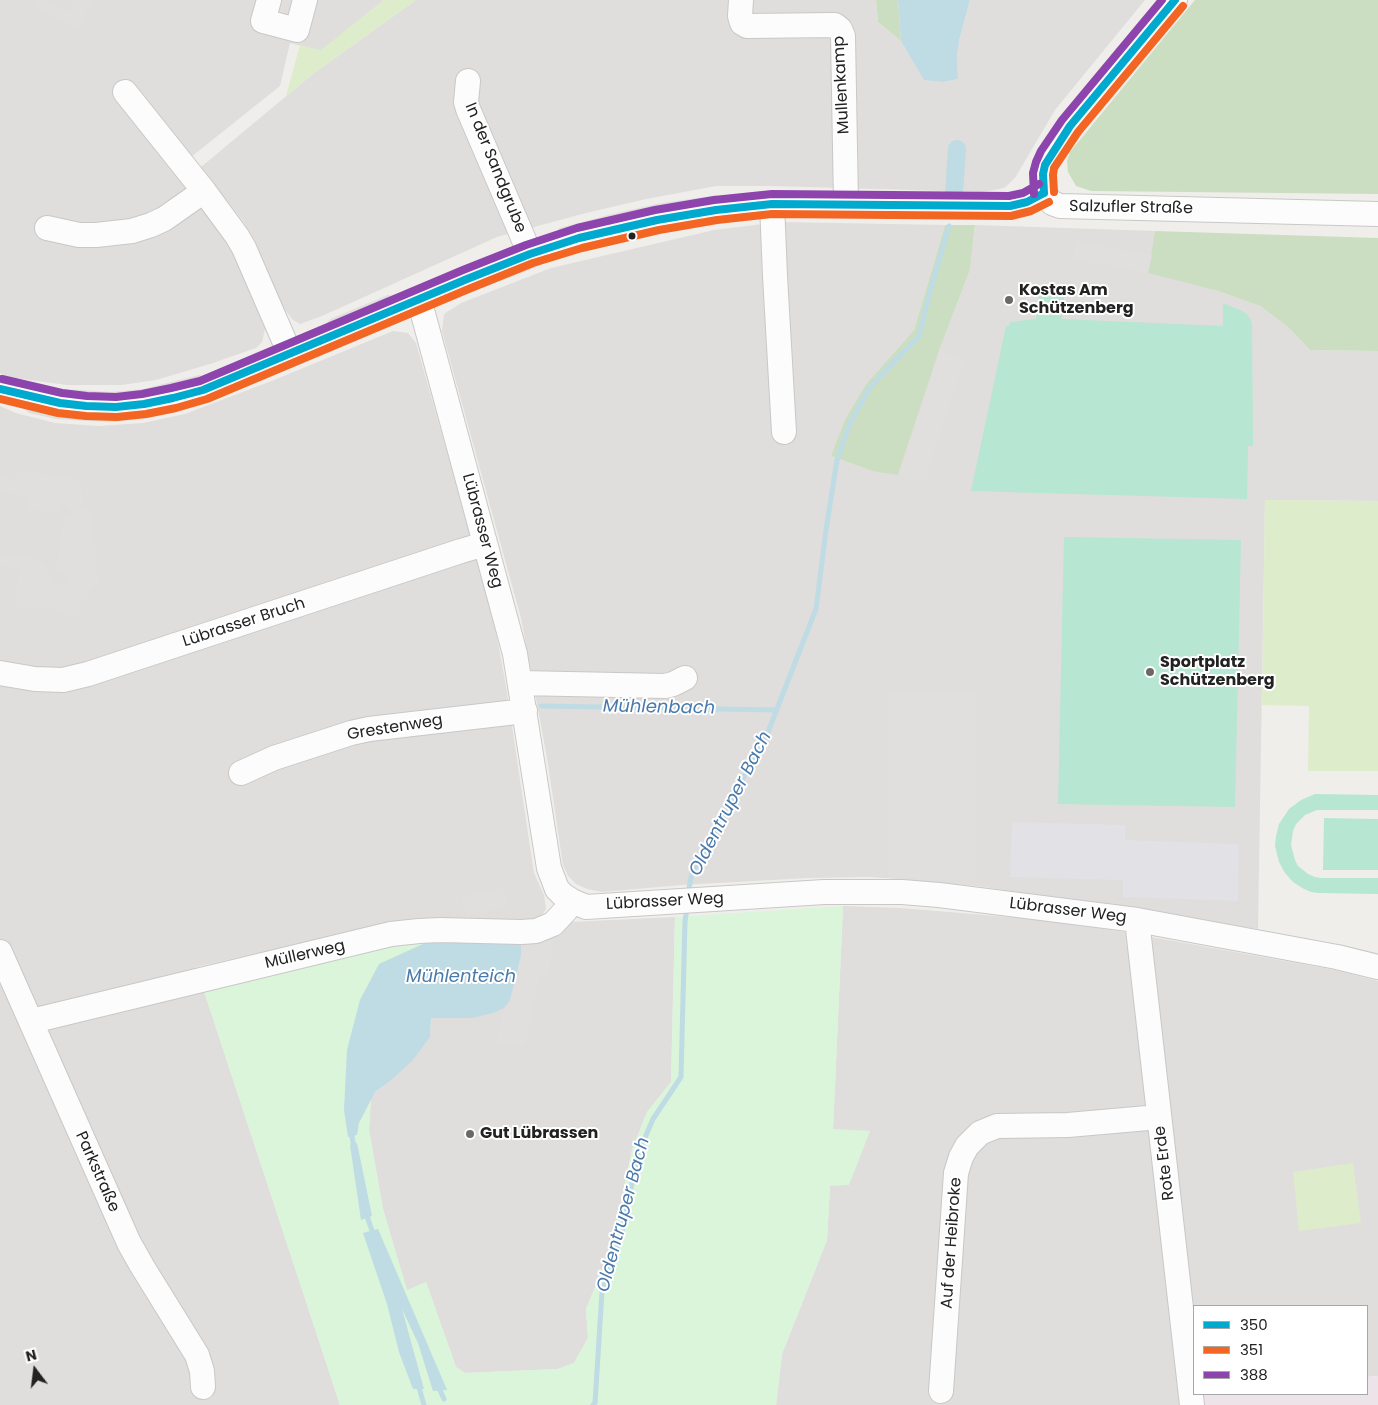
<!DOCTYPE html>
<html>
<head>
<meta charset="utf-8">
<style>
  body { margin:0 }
  #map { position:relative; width:1378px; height:1405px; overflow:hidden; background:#f0eeeb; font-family:Poppins,sans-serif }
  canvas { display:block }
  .legend { position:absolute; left:1193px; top:1305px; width:175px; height:90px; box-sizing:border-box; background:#fff; border:1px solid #a7a7a7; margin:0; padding:6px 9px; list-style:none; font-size:15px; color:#222 }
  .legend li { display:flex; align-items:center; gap:10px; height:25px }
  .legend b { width:25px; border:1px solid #a7a7a7 }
  .north { position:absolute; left:10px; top:1345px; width:50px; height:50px; -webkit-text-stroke:4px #fff; paint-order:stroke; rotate:345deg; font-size:14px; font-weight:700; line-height:20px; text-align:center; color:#222 }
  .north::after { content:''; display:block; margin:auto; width:18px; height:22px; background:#222; clip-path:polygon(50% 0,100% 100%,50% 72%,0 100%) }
</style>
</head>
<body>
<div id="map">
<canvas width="1378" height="1405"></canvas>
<ul class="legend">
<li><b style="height:6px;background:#00a9ce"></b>350</li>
<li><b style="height:6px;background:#f26522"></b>351</li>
<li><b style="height:6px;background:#8e44ad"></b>388</li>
</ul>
<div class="north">N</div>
</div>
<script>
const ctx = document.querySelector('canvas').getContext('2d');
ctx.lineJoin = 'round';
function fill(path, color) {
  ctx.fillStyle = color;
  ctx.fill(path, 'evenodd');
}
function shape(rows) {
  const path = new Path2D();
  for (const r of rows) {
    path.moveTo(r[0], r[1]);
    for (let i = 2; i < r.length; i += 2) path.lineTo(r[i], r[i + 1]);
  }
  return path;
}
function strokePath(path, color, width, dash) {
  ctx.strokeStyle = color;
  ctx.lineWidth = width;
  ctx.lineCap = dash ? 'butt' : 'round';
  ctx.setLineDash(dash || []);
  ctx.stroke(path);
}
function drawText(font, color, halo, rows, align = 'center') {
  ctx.font = font + ' Poppins,sans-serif';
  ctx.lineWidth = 4;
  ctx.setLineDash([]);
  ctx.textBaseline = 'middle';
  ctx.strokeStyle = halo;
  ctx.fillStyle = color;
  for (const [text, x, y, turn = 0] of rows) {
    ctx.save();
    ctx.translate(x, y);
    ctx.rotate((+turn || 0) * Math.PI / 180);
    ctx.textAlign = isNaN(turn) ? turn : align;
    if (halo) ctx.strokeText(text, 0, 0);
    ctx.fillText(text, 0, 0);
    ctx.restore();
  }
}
const residential = shape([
  [0,0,384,0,321,51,290,43,280,86,176,169,236,255,264,315,265,329,262,342,256,348,210,364,156,380,122,385,67,385,7,377,0,373],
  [416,0,876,0,878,22,901,41,924,79,943,82,958,79,957,58,959,41,970,0,1145,0,1055,110,1015,178,1004,188,983,192,945,191,771,186,716,186,646,199,582,214,497,237,322,316,300,324,293,320,282,306,255,241,243,221,201,167,314,73],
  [780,222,945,225,914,330,866,384,831,456,872,471,939,351,970,270,975,225,1155,231,1152,255,1215,290,1260,306,1288,327,1310,350,1378,351,1378,501,1265,500,1258,929,977,886,886,878,867,877,808,878,682,885,602,892,587,889,576,884,568,876,563,865,547,758,521,618,442,331,444,314,461,303,551,268,714,230],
  [393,331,408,333,416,343,451,466,495,627,506,686,534,873,544,895,546,909,540,918,523,926,385,924,196,967,340,1405,0,1405,0,406,16,413,55,423,99,426,143,423,185,414,274,380],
  [843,906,901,908,1033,919,1118,931,1335,970,1378,981,1378,1376,1367,1377,1367,1306,1194,1306,1194,1394,1215,1394,1199,1395,1200,1405,776,1405,782,1354,827,1240,830,1186,870,1131,833,1130],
  [675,917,671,1082,647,1112,632,1150,612,1246,586,1309,588,1338,574,1363,558,1369,465,1373,456,1367,426,1282,407,1291,383,1209,369,1130,371,1098,375,1092,390,1081,430,1037,431,1018,472,1018,521,955,569,922]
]);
const industrial = shape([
  [1378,1376,1378,1405,1200,1405,1199,1395,1215,1394,1367,1394,1367,1377]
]);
const grass = shape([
  [384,0,416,0,314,73,286,96,300,45,321,50],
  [1265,500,1378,501,1378,771,1308,771,1309,706,1262,705],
  [1353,1163,1361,1223,1299,1231,1293,1172]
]);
const forest = shape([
  [876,0,898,0,901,41,878,22],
  [1195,0,1378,0,1378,194,1091,191,1076,186,1068,172,1067,161,1070,152],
  [945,225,975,225,970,270,939,351,898,475,872,471,831,456,845,420,866,384,914,330],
  [1155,231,1378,238,1378,351,1310,350,1288,327,1260,306,1215,290,1148,273]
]);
const park = shape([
  [843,906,833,1129,870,1131,849,1185,830,1186,827,1240,782,1354,776,1405,340,1405,204,991,265,968,436,938,348,1137,357,1135,359,1123,371,1098,369,1130,383,1209,407,1290,426,1282,456,1367,465,1373,558,1369,574,1363,588,1338,586,1309,612,1246,632,1150,647,1112,671,1082,675,917]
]);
const pitch = shape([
  [1039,292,1064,296,1062,319,1223,326,1223,303,1242,311,1247,314,1251,320,1252,326,1253,446,1248,446,1247,499,971,491,1006,326,1009,326,1010,322,1036,319],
  [1064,537,1241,540,1235,807,1058,804],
  [1315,794,1378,795,1378,810,1317,810,1305,815,1296,824,1293,831,1291,845,1295,860,1298,866,1308,874,1315,877,1321,878,1378,878,1378,894,1318,893,1311,892,1304,889,1293,882,1285,873,1279,862,1275,846,1276,836,1279,824,1289,809,1301,800],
  [1324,818,1378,819,1378,870,1323,870]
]);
const parking = shape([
  [38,0,44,0,70,11,74,0,92,0,79,28,35,10],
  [278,0,293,0,289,14,275,11],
  [717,195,725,201,556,235,559,228,612,214,656,204],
  [1076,241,1152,255,1148,273,1072,259],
  [546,259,537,267,467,294,456,292],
  [388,295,398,297,324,328,330,319],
  [378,326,370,335,273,376,206,403,164,415,143,419,115,422,83,421,56,419,29,413,21,406,99,417],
  [939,351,965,359,924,484,898,475],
  [199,375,207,377,171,388,111,397,57,392,66,389,111,392,143,389],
  [17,470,70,477,70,480,81,481,82,509,88,509,90,518,92,517,94,535,91,535,92,538,92,546,95,546,97,564,94,564,95,575,98,575,99,584,90,587,88,600,80,601,82,617,63,614,63,611,43,608,43,610,14,606,20,569,0,565,0,554,37,559,45,565,50,576,55,583,60,584,68,583,69,574,56,571,65,514,75,516,61,502,59,514,28,509,29,499,0,490,0,472,2,473,1,475,7,478,12,479,14,481],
  [887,694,977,694,975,885,940,881,888,878],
  [503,888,507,907,466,916,462,897],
  [557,929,548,974,540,973,525,1046,496,1041,504,1008,510,1000,516,938]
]);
const plaza = shape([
  [1012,822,1125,825,1125,840,1239,844,1238,901,1123,897,1123,880,1010,877]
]);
const water = shape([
  [898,0,970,0,959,41,957,58,958,79,943,82,924,80,901,41],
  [436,938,516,938,521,946,521,955,510,1000,504,1008,493,1013,472,1018,431,1018,430,1037,412,1061,390,1081,375,1092,359,1123,357,1135,348,1137,344,1110,347,1050,360,1000,379,964],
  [357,1143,372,1216,361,1220,350,1145],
  [378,1229,447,1390,433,1391,418,1343,402,1309,424,1389,413,1389,399,1352,387,1304,363,1233]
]);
const stream = shape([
  [541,706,777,710],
  [690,895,689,888,692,873,768,732,816,609,826,530,837,460,850,423,870,387,919,336,931,288,949,226],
  [352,1136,354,1148],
  [366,1213,370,1225,374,1236],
  [418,1384,424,1405],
  [438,1386,444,1399],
  [593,1405,595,1403,602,1292,622,1232,638,1154,653,1119,681,1077,685,921,687,908]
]);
const canal = shape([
  [954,192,957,149]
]);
const minor = shape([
  [269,0,263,21,297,30,305,0],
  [741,0,740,16,742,23,747,26,835,25,840,29,843,36,846,204],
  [468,81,466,102,468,109,530,254],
  [125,92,204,191,237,236,244,248,290,354],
  [1044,193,1052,203,1060,206,1378,214],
  [1044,193,1043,174,1045,165,1049,157,1070,126,1175,0],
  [772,204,775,276,784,432],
  [47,228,79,235,96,235,132,231,151,225,164,219,204,191],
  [419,299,515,654,549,868,557,889,563,895,572,901,586,907,824,892,902,892,939,895,1137,920,1337,957,1378,967],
  [0,389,60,403,86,406,116,407,144,404,173,398,203,390,467,279,530,254,579,238,623,227,657,220,716,210,772,204,1010,206,1027,202,1044,193],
  [0,673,35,679,63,680,88,674,461,551,485,544],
  [520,683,665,686,673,684,685,678],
  [241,773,274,758,351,733,369,729,525,711],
  [1137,920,1192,1405],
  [0,952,129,1243,142,1266,197,1355,202,1371,203,1387],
  [32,1021,391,934,419,931,440,930,521,932,536,931,553,924,566,910,572,901],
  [941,1391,956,1173,961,1157,967,1146,980,1133,997,1126,1068,1125,1159,1117]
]);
const bus1 = shape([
  [1044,193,1043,174,1045,165,1070,126,1175,0],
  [0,389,60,403,86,406,116,407,144,404,173,398,203,390,467,279,530,254,579,238,657,220,716,210,772,204,1010,206,1027,202,1044,193]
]);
const bus2 = shape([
  [1054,192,1053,175,1054,168,1078,132,1183,6],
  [0,399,58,413,86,416,117,417,146,414,176,408,207,399,471,288,533,263,582,248,659,230,717,220,772,214,1011,216,1031,211,1049,202]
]);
const bus3 = shape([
  [1034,194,1033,173,1036,162,1041,151,1062,120,1162,0],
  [2,379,62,393,87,396,116,397,142,394,171,388,200,381,463,270,526,245,577,228,655,210,714,200,772,194,1009,196,1023,193,1039,184]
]);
const markers = [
  [632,236,4.5,"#222"],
  [1009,300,5,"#6a6968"],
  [1150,672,5,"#6a6968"],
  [470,1134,5,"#6a6968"]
];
const streetNames = [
  ["Mullenkamp",842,85,-93],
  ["In der Sandgrube",495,168,68],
  ["Salzufler Straße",1131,208,1],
  ["Lübrasser Weg",482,531,75],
  ["Lübrasser Bruch",244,623,-18],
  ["Grestenweg",395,728,-9],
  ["Lübrasser Weg",665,902,-3],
  ["Lübrasser Weg",1068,911,7],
  ["Müllerweg",305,955,-13],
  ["Rote Erde",1165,1163,-97],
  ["Parkstraße",97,1172,66],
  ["Auf der Heibroke",952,1243,-86]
];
const poiNames = [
  ["Kostas Am",1019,291],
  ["Schützenberg",1019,309],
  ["Sportplatz",1160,663],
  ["Schützenberg",1160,681],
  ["Gut Lübrassen",480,1134]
];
const waterNames = [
  ["Mühlenbach",659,708,1],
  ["Oldentruper Bach",731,804,-63],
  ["Mühlenteich",461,977],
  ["Oldentruper Bach",624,1215,-75]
];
fill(residential, '#dfdedc');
fill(industrial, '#ede4e9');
fill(grass, '#ddeccb');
fill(forest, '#cbdec1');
fill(park, '#daf5da');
fill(pitch, '#b7e6d2');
fill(parking, '#e0dfde');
fill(plaza, '#e2e1e5');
fill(water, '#bfdbe3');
strokePath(stream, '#bfdbe3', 5);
strokePath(canal, '#bfdbe3', 18);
strokePath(minor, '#c9c8c7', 26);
strokePath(minor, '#fdfcfc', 24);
strokePath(bus1, '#00a9ce', 8);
strokePath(bus2, '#f26522', 8);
strokePath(bus3, '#8e44ad', 8);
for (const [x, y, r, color] of markers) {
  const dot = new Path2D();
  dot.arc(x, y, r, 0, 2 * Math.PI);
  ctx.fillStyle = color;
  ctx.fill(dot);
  strokePath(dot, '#fff', 2);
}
drawText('16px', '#222', '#fff', streetNames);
drawText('bold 16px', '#222', '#fff', poiNames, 'left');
drawText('italic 18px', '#4a7aab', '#fff', waterNames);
</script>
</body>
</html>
